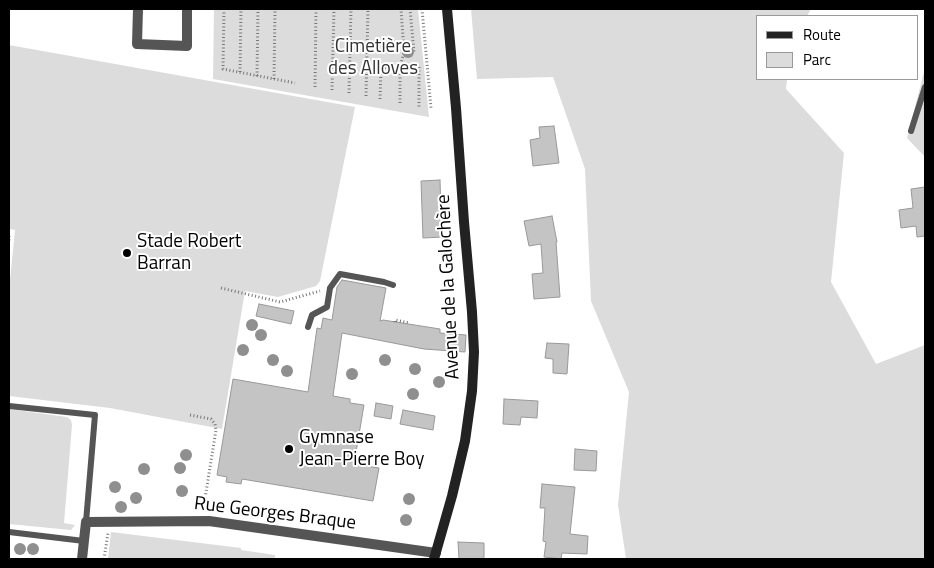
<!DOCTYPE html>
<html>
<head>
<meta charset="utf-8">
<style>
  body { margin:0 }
  #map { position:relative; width:934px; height:568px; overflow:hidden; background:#fff; font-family:"Titillium Web",sans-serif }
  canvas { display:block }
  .frame { position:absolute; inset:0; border:10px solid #000; pointer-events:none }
  .legend { position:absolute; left:756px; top:15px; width:162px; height:65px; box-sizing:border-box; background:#fff; border:1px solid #999; margin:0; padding:6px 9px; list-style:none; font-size:15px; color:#000 }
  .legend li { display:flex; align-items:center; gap:10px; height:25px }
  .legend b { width:25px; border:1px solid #999 }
</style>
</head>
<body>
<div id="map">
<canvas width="934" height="568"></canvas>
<div class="frame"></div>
<ul class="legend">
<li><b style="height:6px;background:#222"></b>Route</li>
<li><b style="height:14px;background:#dcdcdc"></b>Parc</li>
</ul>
</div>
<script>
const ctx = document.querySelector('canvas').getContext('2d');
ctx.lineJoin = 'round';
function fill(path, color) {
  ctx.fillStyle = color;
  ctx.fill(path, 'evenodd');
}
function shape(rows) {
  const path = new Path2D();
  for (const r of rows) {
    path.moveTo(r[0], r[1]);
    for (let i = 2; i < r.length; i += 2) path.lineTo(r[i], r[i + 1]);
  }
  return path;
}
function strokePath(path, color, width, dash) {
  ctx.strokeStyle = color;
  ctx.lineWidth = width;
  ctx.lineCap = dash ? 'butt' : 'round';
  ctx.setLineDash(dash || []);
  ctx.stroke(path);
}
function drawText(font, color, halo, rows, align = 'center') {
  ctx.font = font + ' "Titillium Web",sans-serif';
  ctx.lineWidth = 4;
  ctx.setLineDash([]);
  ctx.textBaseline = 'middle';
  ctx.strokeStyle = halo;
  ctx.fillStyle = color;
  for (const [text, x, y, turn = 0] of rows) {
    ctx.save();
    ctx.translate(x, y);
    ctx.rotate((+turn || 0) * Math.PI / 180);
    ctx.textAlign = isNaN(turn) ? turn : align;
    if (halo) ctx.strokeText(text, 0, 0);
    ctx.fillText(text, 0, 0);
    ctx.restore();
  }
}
const green = shape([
  [214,9,418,9,429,117,213,79],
  [471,9,811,9,807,16,758,16,758,79,787,79,786,89,844,153,831,282,876,364,925,345,925,559,626,559,618,505,629,392,591,301,585,169,553,77,477,79],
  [9,45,355,107,320,281,316,286,278,297,245,291,222,429,110,408,9,396,9,290,15,230,9,229],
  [925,68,925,157,907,138],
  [9,409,67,417,71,420,72,425,64,523,75,525,71,530,9,524],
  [111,532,241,548,241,550,275,555,275,559,108,559]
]);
const building = shape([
  [554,126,559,163,533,166,530,140,540,138,539,127,554,126],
  [440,180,441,213,442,213,443,237,423,238,421,181,440,180],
  [925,187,925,236,917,237,916,226,901,228,899,210,913,208,911,189,925,187],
  [552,216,557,242,556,242,560,297,534,299,532,274,543,273,541,244,529,246,524,221,552,216],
  [342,280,386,288,380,321,383,320,440,329,440,333,466,335,465,352,424,349,342,333,333,396,350,399,350,403,364,405,354,464,379,468,373,501,242,479,241,484,226,482,227,477,217,475,233,379,308,392,317,328,321,329,323,318,332,320,337,287,342,280],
  [259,304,294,311,291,324,256,316,259,304],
  [547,343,569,344,567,374,553,373,553,359,545,358,547,343],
  [504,399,538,401,537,418,521,417,520,425,503,424,504,399],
  [376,403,393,406,391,419,374,416,376,403],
  [403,410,435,416,433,430,400,424,403,410],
  [575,449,597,451,596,471,574,470,575,449],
  [542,484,575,487,570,534,588,536,587,554,562,553,561,559,544,557,546,542,543,541,545,508,540,508,542,484],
  [458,542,484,543,484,559,459,559,458,542]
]);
const path = shape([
  [224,9,223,69,295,83],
  [422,9,431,108],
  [404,52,414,52,410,9],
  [240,72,241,9],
  [257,76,258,9],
  [274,79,275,9],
  [315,87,316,9],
  [332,90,334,9],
  [349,93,351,9],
  [366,96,368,9],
  [380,99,381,68,419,66,419,107],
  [400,103,400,67,404,52,401,9],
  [9,236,9,242],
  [221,288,280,302,320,291],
  [395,322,395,320,410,323],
  [190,415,211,419,215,424,216,430,203,511],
  [104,559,108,533]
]);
const service = shape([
  [911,131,925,87],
  [308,327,312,315,327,307,330,288,340,274,384,282,393,285],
  [9,406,95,415,86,522],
  [9,532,84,541]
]);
const minor = shape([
  [138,9,137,44,187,46,187,9],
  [82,559,86,522,209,521,436,553]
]);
const secondary = shape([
  [434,559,452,496,465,441,472,391,474,352,472,312,464,222,456,108,447,9]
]);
const trees = [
  [408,52],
  [252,325],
  [261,335],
  [243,350],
  [273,360],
  [385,360],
  [415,369],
  [287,371],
  [352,374],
  [439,382],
  [413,394],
  [186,455],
  [180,468],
  [144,469],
  [115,487],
  [182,491],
  [136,498],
  [409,499],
  [121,507],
  [406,520],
  [20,549],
  [33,549]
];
const markers = [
  [127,253,5,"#000"],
  [289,449,5,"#000"]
];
const parkNames = [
  ["Cimetière",373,47],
  ["des Alloves",373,69]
];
const poiNames = [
  ["Stade Robert",137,242],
  ["Barran",137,264],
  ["Gymnase",299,438],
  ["Jean-Pierre Boy",299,460]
];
const streetNames = [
  ["Avenue de la Galochère",449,287,-93],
  ["Rue Georges Braque",275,514,7]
];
fill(green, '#dcdcdc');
fill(building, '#c4c4c4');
strokePath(building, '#999', 1);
strokePath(path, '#777', 3, [1, 2.5]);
strokePath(service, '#555', 6);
strokePath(minor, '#555', 10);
strokePath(secondary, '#222', 10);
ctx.fillStyle = '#8f8f8f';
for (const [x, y] of trees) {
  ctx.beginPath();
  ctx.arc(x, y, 6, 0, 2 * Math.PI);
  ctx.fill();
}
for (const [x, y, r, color] of markers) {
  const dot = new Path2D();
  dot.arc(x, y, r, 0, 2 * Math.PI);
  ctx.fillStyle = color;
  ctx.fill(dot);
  strokePath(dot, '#fff', 2);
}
drawText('19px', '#333', '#fff', parkNames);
drawText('19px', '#000', '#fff', poiNames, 'left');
drawText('19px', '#000', '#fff', streetNames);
</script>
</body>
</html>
